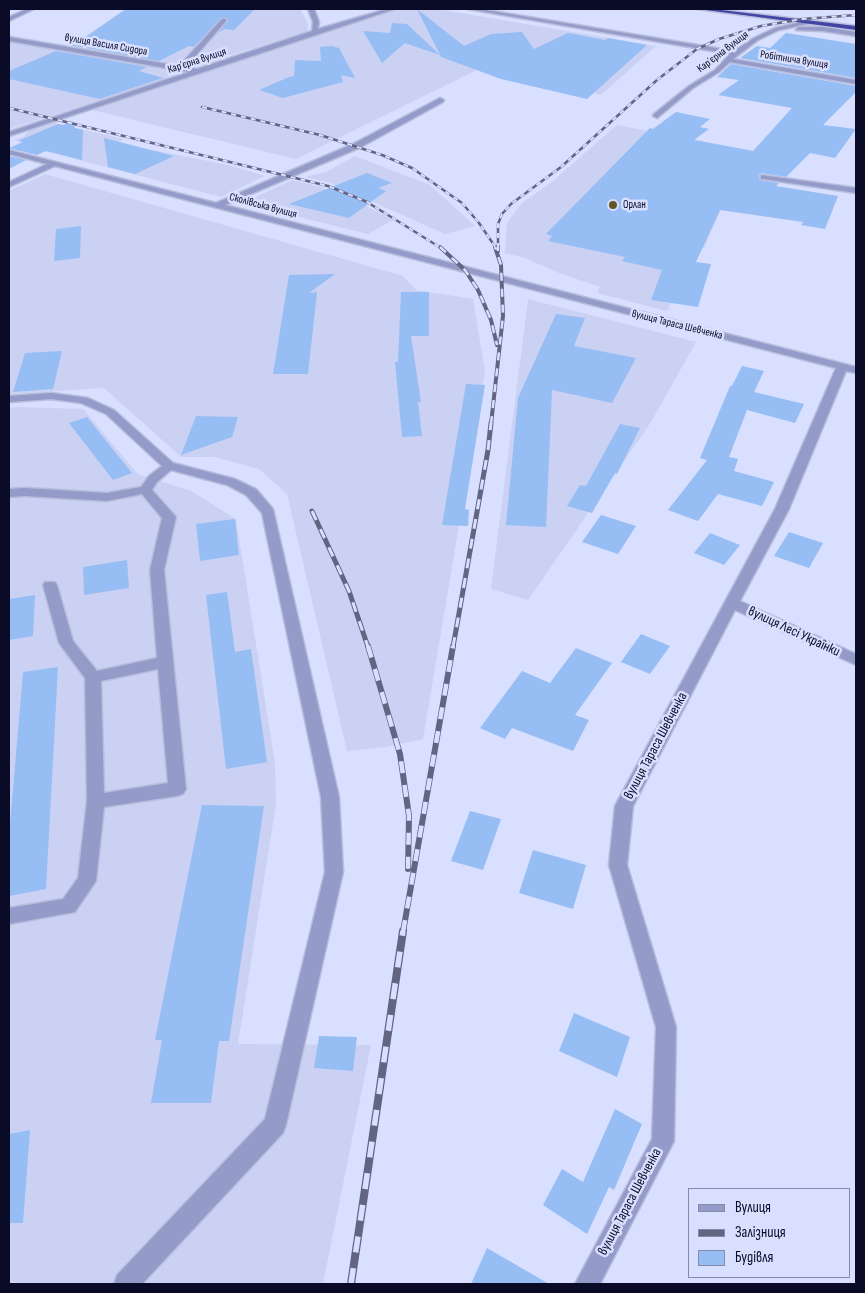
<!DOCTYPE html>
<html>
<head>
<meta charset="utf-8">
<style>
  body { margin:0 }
  #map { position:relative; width:865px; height:1293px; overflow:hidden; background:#d9dfff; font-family:"Sofia Sans Condensed",sans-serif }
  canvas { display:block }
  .frame { position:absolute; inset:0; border:10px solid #0a0b26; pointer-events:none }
  .legend { position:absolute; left:688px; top:1188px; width:162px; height:90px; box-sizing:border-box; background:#d9dfff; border:1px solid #868aa8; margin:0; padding:6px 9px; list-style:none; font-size:15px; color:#0a0b26 }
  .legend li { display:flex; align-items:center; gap:10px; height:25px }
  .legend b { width:25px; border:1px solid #868aa8 }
</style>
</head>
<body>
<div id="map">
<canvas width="865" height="1293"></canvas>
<div class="frame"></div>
<ul class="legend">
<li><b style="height:6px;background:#949bc9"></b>Вулиця</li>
<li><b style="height:6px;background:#626582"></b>Залізниця</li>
<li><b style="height:14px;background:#96bdf4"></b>Будівля</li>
</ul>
</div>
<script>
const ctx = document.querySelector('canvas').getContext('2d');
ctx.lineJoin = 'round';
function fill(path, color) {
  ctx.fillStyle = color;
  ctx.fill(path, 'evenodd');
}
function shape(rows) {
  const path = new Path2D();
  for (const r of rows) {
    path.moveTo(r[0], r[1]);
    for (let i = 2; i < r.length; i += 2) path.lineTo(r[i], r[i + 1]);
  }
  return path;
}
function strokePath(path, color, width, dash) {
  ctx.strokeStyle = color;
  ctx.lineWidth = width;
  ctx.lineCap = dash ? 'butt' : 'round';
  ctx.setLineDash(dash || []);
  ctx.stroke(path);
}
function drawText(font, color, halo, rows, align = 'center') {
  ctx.font = font + ' "Sofia Sans Condensed",sans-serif';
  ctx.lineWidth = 5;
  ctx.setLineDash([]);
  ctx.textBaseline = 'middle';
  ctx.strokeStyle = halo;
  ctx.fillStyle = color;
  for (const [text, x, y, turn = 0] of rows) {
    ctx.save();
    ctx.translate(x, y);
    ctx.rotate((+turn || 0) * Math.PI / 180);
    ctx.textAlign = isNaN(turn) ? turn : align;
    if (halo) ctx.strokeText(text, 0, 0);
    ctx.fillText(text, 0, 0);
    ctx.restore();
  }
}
const built = shape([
  [125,9,300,9,308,24,307,31,199,65,179,64,70,47],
  [400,9,437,9,656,46,601,95,487,65,296,159,92,110],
  [9,41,155,65,171,70,166,79,9,129],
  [54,123,124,139,118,143,228,165,265,176,221,197,18,144,22,142,15,140,23,137,29,131],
  [617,125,749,150,742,162,704,248,698,248,667,311,597,293,600,287,559,273,525,258,505,253,507,223,522,203,553,181],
  [355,156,430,185,475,226,445,234,330,183,305,177,326,172],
  [45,174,403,276,416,290,473,299,485,371,423,739,386,747,347,751,287,494,259,469,214,457,181,457,104,388,9,394,9,191],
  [292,180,321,187,359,202,393,220,368,234,243,203],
  [528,299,696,342,651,422,528,600,491,589],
  [19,407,83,409,138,474,191,491,236,519,275,763,276,804,238,1044,371,1045,323,1284,9,1284,9,408]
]);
const building = shape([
  [126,9,223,9,254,10,234,30,225,29,219,32,228,21,227,18,221,18,194,47,189,46,159,61,70,45,85,39,83,39],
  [417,9,464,46,491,34,522,32,534,49,568,33,605,40,608,38,647,45,587,99,501,79,441,57],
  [392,23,407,24,440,55,405,43,382,63,363,31,390,33],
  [786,33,856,44,856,78,740,58,757,46,770,48],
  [332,46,339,48,355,78,341,75,343,82,283,98,259,90,289,77,294,76,295,60,321,61,320,47],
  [56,51,147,67,139,71,163,78,100,99,9,79,9,71],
  [731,64,856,86,856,92,823,125,856,129,835,158,810,153,786,177,761,173,759,175,760,180,779,183,776,186,838,196,825,229,801,225,803,222,720,210,696,262,711,264,698,307,651,300,662,270,622,261,625,257,548,241,552,236,546,234,650,128,653,129,676,112,710,119,700,127,709,129,694,140,753,151,792,108,718,95,739,80,717,77],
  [72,121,75,128,83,130,82,160,46,151,37,155,9,148,23,142,18,141,58,124,63,125],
  [104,138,174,156,135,174,108,167],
  [9,156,26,160,9,169],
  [367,173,392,183,378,188,386,191,349,218,289,204],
  [81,226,80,258,54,261,56,229],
  [335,274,309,293,317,292,308,374,273,374,289,275],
  [401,292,429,292,429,336,411,336,421,402,418,402,422,436,402,437,395,362,398,362],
  [556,314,585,318,574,346,636,358,612,403,552,390,546,527,506,525,518,398],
  [62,351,53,389,13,392,25,353],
  [742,366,764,371,754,392,804,404,795,423,747,410,729,457,738,459,734,471,774,482,762,506,718,494,698,521,668,510,707,460,700,458,730,386,732,386],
  [466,384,485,385,465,509,469,510,468,526,442,525],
  [196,416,238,417,232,437,181,455],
  [87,417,132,473,113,480,69,423],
  [620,424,640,428,617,474,615,473,592,513,567,506,580,485,586,486],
  [601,515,636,526,618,554,582,542],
  [235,519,239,555,200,561,196,524],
  [789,532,823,543,809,568,774,556],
  [710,533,740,545,724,565,694,553],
  [127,560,129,588,84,595,83,567],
  [227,592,235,652,251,649,267,762,226,769,206,595],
  [35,595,33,636,9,640,9,599],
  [641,634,670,646,650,674,621,662],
  [576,648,612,663,575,715,589,720,573,751,512,728,505,739,480,728,522,671,550,683],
  [58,667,46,889,9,896,9,836,23,672],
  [202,805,264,806,229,1041,219,1041,211,1103,151,1103,162,1040,155,1040],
  [470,811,501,819,483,870,451,861],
  [533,850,586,865,573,909,519,893],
  [574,1013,630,1037,617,1077,559,1051],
  [319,1036,357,1037,353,1071,314,1068],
  [615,1109,642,1124,614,1190,609,1187,587,1234,543,1205,562,1169,583,1182],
  [30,1130,23,1223,9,1223,9,1134],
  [487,1248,549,1284,471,1284]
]);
const minor = shape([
  [27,9,34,9,9,21,9,17,27,9],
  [308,9,314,9,319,22,318,29,387,9,395,9,9,136,9,132,189,72,9,41,9,37,179,66,222,19,226,19,226,21,186,67,197,69,312,31,313,22,308,9],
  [468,9,480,9,734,51,754,38,775,28,810,20,812,23,779,30,758,40,733,59,856,80,856,84,730,62,719,72,693,88,657,118,653,116,654,114,689,86,715,70,730,54,468,9],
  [798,27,823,27,856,32,856,36,823,31,796,30,798,27],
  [440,98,444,100,443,102,359,148,225,205,856,367,856,373,846,371,789,509,740,601,856,654,856,665,735,610,633,806,627,865,676,1027,674,1141,600,1284,575,1284,652,1139,656,1027,609,865,615,806,775,509,836,368,55,166,9,187,9,182,47,164,9,154,9,150,216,203,353,144,440,98],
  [761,175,856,188,856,193,764,179,761,179,761,175],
  [51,393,88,398,114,410,173,463,235,479,256,489,273,509,339,797,343,872,286,1125,283,1133,142,1284,114,1284,117,1275,265,1119,325,872,321,797,262,513,246,495,227,485,171,470,157,482,152,490,176,517,164,570,186,789,183,794,177,796,104,807,96,881,75,912,9,924,9,908,63,899,78,878,87,801,85,678,59,643,43,585,45,582,55,582,57,585,73,641,97,671,157,658,150,570,162,518,142,494,107,501,25,496,9,497,9,489,25,488,107,493,141,487,149,476,162,466,106,414,81,403,51,399,9,402,9,396,51,393],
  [158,669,168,783,104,793,101,681,158,669]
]);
const highway = shape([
  [698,9,713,9,856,26,856,30,698,9]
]);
const railFar4 = shape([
  [202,107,320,135,382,155,412,168,462,203,479,223,496,248],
  [9,108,328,186,367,202,441,248],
  [498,248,498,224,502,214,511,204,561,167,657,80,697,49,719,39,761,26,803,19,856,15]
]);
const railFar3 = shape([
  [440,247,465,270,478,290,491,320,497,345],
  [498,247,498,251],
  [491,424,503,316,501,265,495,247]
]);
const railFar2 = shape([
  [312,511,349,591,368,647],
  [453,647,488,450,491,423]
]);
const railFar1 = shape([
  [368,646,400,754,409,816,408,869],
  [403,932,453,646]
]);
const rail = shape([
  [351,1284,403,931]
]);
const markers = [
  [613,205,5,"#625724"]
];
const farStreetnames = [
  ["вулиця Василя Сидора",106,45,10],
  ["Карʼєрна вулиця",723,52,-37],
  ["Робітнича вулиця",794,60,9],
  ["Карʼєрна вулиця",197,61,-18],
  ["Сколівська вулиця",263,206,15],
  ["вулиця Тараса Шевченка",677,325,14]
];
const farPoinames = [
  ["Орлан",623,205]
];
const streetNames = [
  ["вулиця Лесі Українки",794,632,25],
  ["вулиця Тараса Шевченка",656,746,-62],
  ["вулиця Тараса Шевченка",630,1202,-62]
];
fill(built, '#cbd1f3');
fill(building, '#96bdf4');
strokePath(minor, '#b8bddc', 3);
strokePath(highway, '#b8bddc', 3);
fill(minor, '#949bc9');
fill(highway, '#4345a4');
strokePath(railFar4, '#626582', 2.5);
strokePath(railFar3, '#626582', 4);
strokePath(railFar2, '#626582', 5);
strokePath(railFar1, '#626582', 6);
strokePath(rail, '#626582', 8);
strokePath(railFar4, '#d9dfff', 2, [5]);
strokePath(railFar3, '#d9dfff', 2.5, [8]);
strokePath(railFar2, '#d9dfff', 3, [10]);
strokePath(railFar1, '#d9dfff', 4.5, [12]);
strokePath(rail, '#d9dfff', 5.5, [16]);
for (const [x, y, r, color] of markers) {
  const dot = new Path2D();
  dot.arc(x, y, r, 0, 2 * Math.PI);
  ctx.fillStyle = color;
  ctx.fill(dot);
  strokePath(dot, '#d9dfff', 2);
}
drawText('11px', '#0a0b26', '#d9dfff', farStreetnames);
drawText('11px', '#0a0b26', '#d9dfff', farPoinames, 'left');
drawText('14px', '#0a0b26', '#d9dfff', streetNames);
</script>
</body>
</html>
